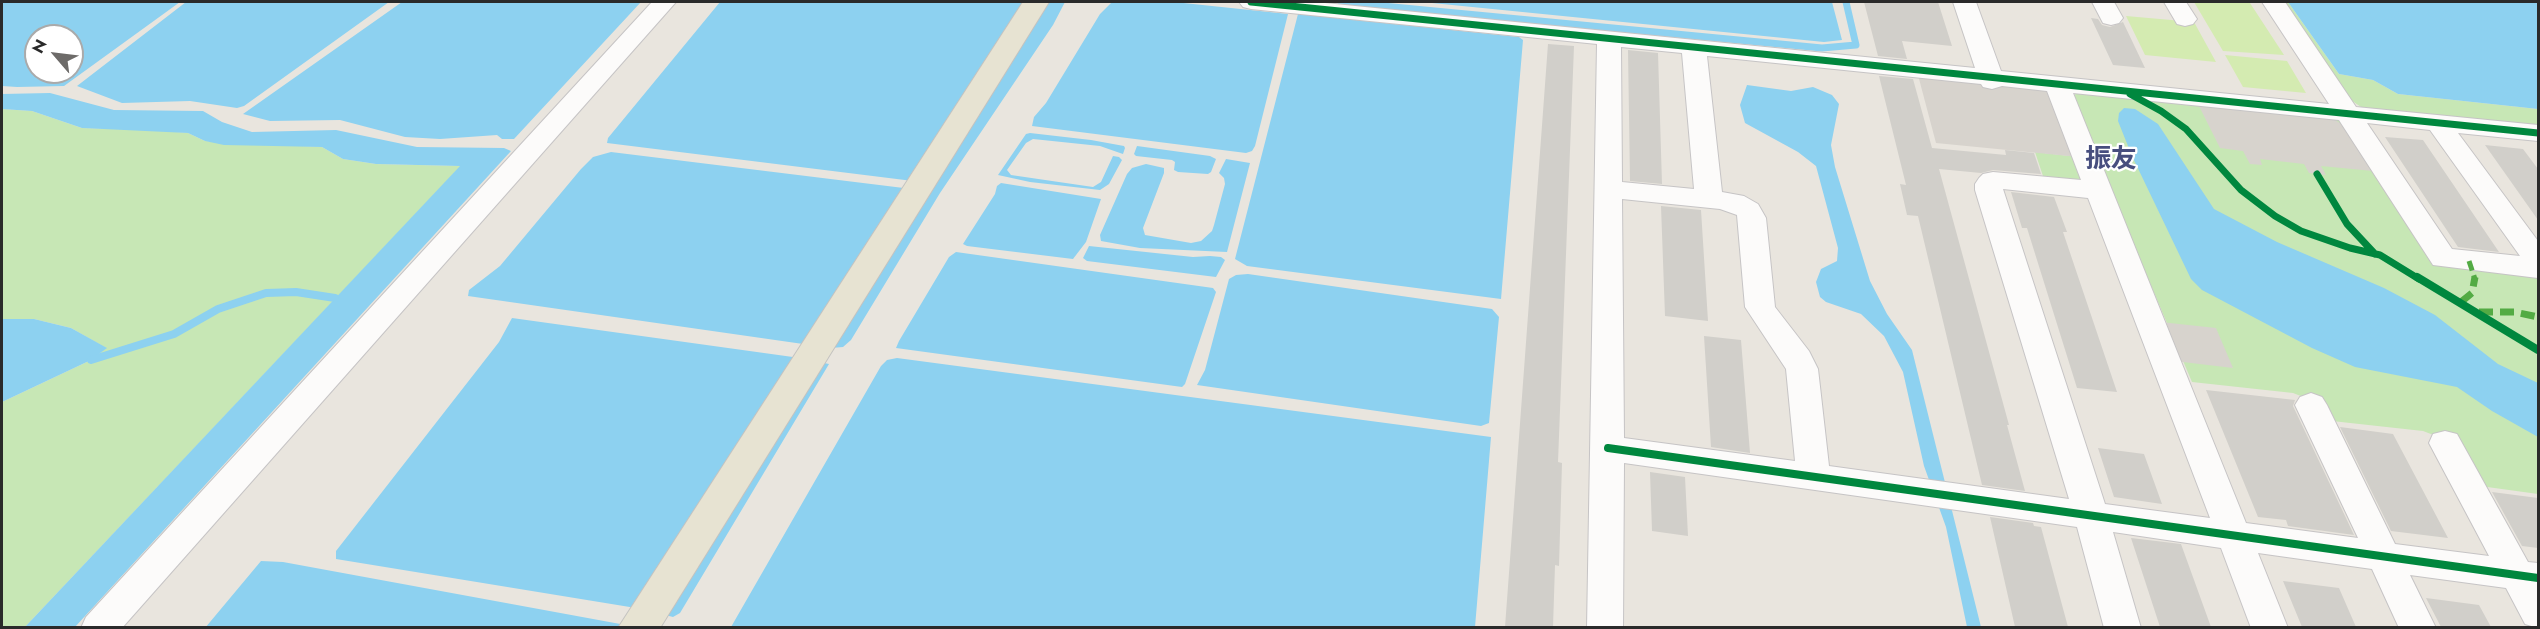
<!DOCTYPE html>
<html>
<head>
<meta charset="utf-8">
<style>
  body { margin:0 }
  #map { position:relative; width:2540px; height:629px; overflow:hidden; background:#e9e5de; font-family:Jost,sans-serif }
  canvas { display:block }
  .frame { position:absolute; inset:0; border:3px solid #2a2a2a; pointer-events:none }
  .north { position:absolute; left:24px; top:24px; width:60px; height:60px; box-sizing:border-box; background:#fff; border:2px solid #aaa; border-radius:50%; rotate:298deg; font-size:16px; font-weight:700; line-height:24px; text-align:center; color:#2a2a2a }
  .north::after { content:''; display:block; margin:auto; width:21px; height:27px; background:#6d6b69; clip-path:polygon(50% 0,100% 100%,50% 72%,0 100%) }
</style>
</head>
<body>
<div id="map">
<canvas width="2540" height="629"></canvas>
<div class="frame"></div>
<div class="north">N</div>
</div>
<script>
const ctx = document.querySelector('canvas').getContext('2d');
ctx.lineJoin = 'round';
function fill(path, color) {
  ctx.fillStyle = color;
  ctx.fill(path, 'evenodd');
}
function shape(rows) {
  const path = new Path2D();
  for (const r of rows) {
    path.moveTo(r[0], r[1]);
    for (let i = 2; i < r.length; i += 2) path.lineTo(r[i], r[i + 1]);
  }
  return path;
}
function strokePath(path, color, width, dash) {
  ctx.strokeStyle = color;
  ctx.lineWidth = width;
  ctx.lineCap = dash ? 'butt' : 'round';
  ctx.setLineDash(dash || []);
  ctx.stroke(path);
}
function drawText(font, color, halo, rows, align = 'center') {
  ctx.font = font + ' Jost,"Noto Sans SC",sans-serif';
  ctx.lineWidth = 4.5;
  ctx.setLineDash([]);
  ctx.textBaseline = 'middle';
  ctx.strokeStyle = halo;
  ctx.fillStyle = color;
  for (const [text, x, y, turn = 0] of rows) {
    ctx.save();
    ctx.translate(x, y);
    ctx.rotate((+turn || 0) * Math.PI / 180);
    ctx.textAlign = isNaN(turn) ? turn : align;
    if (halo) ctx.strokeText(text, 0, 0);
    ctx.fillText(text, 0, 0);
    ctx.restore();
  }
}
const green = shape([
  [2282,2,2288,2,2339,74,2373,80,2398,94,2538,109,2538,125,2361,107,2348,98],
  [2076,93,2338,118,2436,263,2538,273,2538,494,2480,486,2457,444,2423,431,2332,421,2324,405,2293,393,2192,382,2072,100],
  [2,109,32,111,82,128,154,130,188,133,205,141,322,147,343,159,376,164,461,166,24,628,2,627,2,402,91,360,106,348,71,328,34,319,2,319],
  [2035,152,2079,157,2083,182,2044,179]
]);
const pitch = shape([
  [2194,2,2250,3,2284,55,2223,51],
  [2126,16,2194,22,2216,62,2145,55],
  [2225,55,2287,61,2306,93,2243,87]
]);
const plaza = shape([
  [1918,75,2052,88,2079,157,1936,143],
  [2199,106,2333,119,2347,127,2373,171,2321,166,2326,175,2309,173,2304,164,2260,159,2262,165,2250,164,2243,151,2220,148],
  [2151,321,2216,328,2233,368,2166,360]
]);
const water = shape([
  [2,2,180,2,64,86,17,87,2,86],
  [36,36,72,36,72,72,36,72],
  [186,2,389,2,244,106,237,108,190,101,122,103,77,86],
  [402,2,641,2,514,139,502,139,497,135,440,139,405,137,340,120,270,121,243,114],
  [720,2,1065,2,1053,25,940,193,851,340,843,347,831,348,468,296,469,290,500,266,581,169,593,157,611,152,928,191,929,183,607,143,608,138],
  [1112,2,1174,2,1288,14,1255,146,1252,151,1246,153,1032,126,1034,117,1046,103,1100,14],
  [1422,2,1832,2,1842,40,1824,42],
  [2288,2,2538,2,2538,109,2398,94,2373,80,2339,74],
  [1298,14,1519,37,1523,40,1501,299,1247,266,1235,259],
  [1747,85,1791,91,1813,87,1832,95,1839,104,1831,145,1835,167,1870,281,1887,314,1912,350,1981,627,1967,627,1946,527,1924,466,1903,372,1884,336,1861,314,1826,302,1820,297,1816,282,1821,269,1837,261,1838,248,1816,166,1798,152,1745,123,1740,105],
  [50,93,114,110,203,111,222,122,252,132,336,130,417,147,504,148,511,151,75,627,24,628,460,166,376,164,343,159,322,147,224,145,205,141,188,133,82,128,32,111,2,109,2,94],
  [2124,108,2135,109,2158,124,2214,209,2277,242,2384,288,2435,315,2498,364,2538,383,2538,437,2492,411,2457,387,2355,367,2312,348,2202,290,2191,279,2132,156,2118,121,2119,113],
  [1030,133,1091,140,1124,146,1125,148,1123,154,1120,153,1100,146,1033,139,1026,143,1007,170,1011,175,1093,187,1101,182,1113,156,1119,157,1122,160,1109,184,1100,190,1030,182,998,175,1026,134],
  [1137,146,1210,156,1216,159,1211,172,1208,174,1178,172,1174,170,1175,162,1172,160,1136,156,1134,154],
  [1226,159,1250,163,1227,252,1140,248,1101,241,1100,235,1127,174,1132,168,1146,164,1164,168,1164,173,1143,228,1145,235,1191,243,1201,241,1212,231,1214,225,1225,184,1224,178,1219,173],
  [1001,183,1101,199,1086,242,1073,259,967,246,963,244,995,194,997,186],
  [1089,246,1193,257,1210,256,1221,257,1225,260,1216,277,1087,261,1083,258],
  [956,252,1213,288,1216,292,1185,384,1182,387,896,348,899,341,949,257],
  [1248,274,1492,309,1499,317,1489,423,1481,426,1197,385,1205,370,1229,279,1236,275],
  [512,318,800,358,829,364,680,613,673,617,642,609,336,559,336,551,499,342],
  [2,319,34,319,71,328,107,348,91,360,2,402],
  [897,358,1491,437,1475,627,731,627,881,366,887,360],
  [261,561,283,562,642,628,205,628]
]);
const streamFar1 = shape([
  [1341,2,1822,48,1856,45,1846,2]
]);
const stream = shape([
  [91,360,174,334,218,309,266,293,296,292,335,298]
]);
const building = shape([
  [1864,2,1938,2,1952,46,1902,41,1907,59,1878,56],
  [2091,18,2098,19,2102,25,2110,27,2123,22,2145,68,2113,65],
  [1548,44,1574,46,1558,462,1562,463,1559,566,1555,565,1553,627,1505,627],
  [1628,50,1658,53,1662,184,1630,181],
  [1879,76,1913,79,1932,148,2006,155,2005,150,2034,153,2041,174,1993,170,1981,173,1939,169,2009,425,2007,425,2025,491,1982,485,1918,216,1907,215,1900,184,1906,185],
  [2385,137,2423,140,2499,252,2458,247],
  [2485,145,2523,149,2538,169,2538,220],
  [2011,192,2054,197,2067,232,2063,232,2117,392,2077,388,2027,228,2022,228],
  [1661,206,1701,210,1708,321,1665,316],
  [1704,336,1741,340,1750,453,1711,447],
  [2206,390,2295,400,2293,406,2354,535,2288,526,2286,520,2258,517],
  [2340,427,2393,434,2448,538,2391,531],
  [2098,448,2144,454,2162,504,2114,497],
  [1650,472,1685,477,1688,536,1652,531],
  [2492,492,2538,498,2538,548,2522,546],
  [1990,517,2033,523,2034,526,2041,527,2068,627,2015,627],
  [2131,538,2181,544,2211,627,2160,627],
  [2283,581,2339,588,2356,627,2302,627],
  [2426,598,2479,605,2491,627,2441,627]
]);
const minor = shape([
  [652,2,676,2,122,628,81,628,86,617,652,2],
  [1239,2,1315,2,1975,68,1953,2,1976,2,2001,71,2329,104,2262,2,2285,2,2356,107,2538,125,2538,141,2458,133,2538,241,2538,278,2433,265,2339,120,2073,93,2246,523,2358,538,2295,405,2300,397,2311,393,2322,397,2327,405,2395,544,2489,556,2429,443,2433,434,2445,431,2457,434,2528,562,2538,563,2538,628,2525,624,2506,588,2410,575,2436,628,2399,628,2372,569,2258,553,2288,628,2251,628,2221,548,2113,532,2141,628,2104,628,2077,527,1624,463,1623,628,1587,628,1597,44,1251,9,1243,7,1239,2],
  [1621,47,1682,53,1694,189,1622,182,1621,47],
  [1707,56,1981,84,1983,87,1992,89,2002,86,2047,91,2081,180,1993,172,1983,174,1979,178,1975,184,1975,190,2069,499,1829,466,1818,369,1809,351,1775,307,1766,218,1758,204,1744,196,1722,192,1707,56],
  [2367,123,2430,130,2520,256,2452,249,2367,123],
  [2003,189,2088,198,2210,518,2105,504,2003,189],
  [1622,199,1720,209,1737,215,1745,307,1786,369,1795,461,1624,438,1622,199],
  [2092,2,2114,2,2123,18,2119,23,2111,25,2103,23,2092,2],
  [2164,2,2186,2,2197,19,2193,24,2185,26,2177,24,2164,2]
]);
const major = shape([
  [1023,2,1049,2,660,628,618,628,1023,2]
]);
const quietFar1 = shape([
  [2469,261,2475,279]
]);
const quiet = shape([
  [2461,302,2472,293,2475,277],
  [2479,312,2514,312,2538,317]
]);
const cyclewayFar1 = shape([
  [1251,2,2538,133],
  [2130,94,2161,111,2186,129,2241,190,2275,216,2301,231,2350,248,2380,255,2419,279],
  [2317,174,2347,224,2375,254]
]);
const cycleway = shape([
  [2417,277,2538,350],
  [1608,448,2538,578]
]);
const quarterNames = [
  ["振友",2111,161]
];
fill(green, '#c7e7b5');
fill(pitch, '#d4ebb1');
fill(plaza, '#d7d3cd');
fill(water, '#8dd1f0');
strokePath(streamFar1, '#8dd1f0', 7);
strokePath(stream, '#8dd1f0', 8);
fill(building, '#d1cfca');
strokePath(minor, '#c6c4c5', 2);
strokePath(major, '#c4c3c0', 2);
fill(minor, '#fcfbfa');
fill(major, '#e7e3d2');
strokePath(quietFar1, '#53ab44', 5, [10, 5]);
strokePath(quiet, '#53ab44', 7, [14, 7]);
strokePath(cyclewayFar1, '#00873e', 7);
strokePath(cycleway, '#00873e', 8);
drawText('bold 26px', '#474e7e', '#fff', quarterNames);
</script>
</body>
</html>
